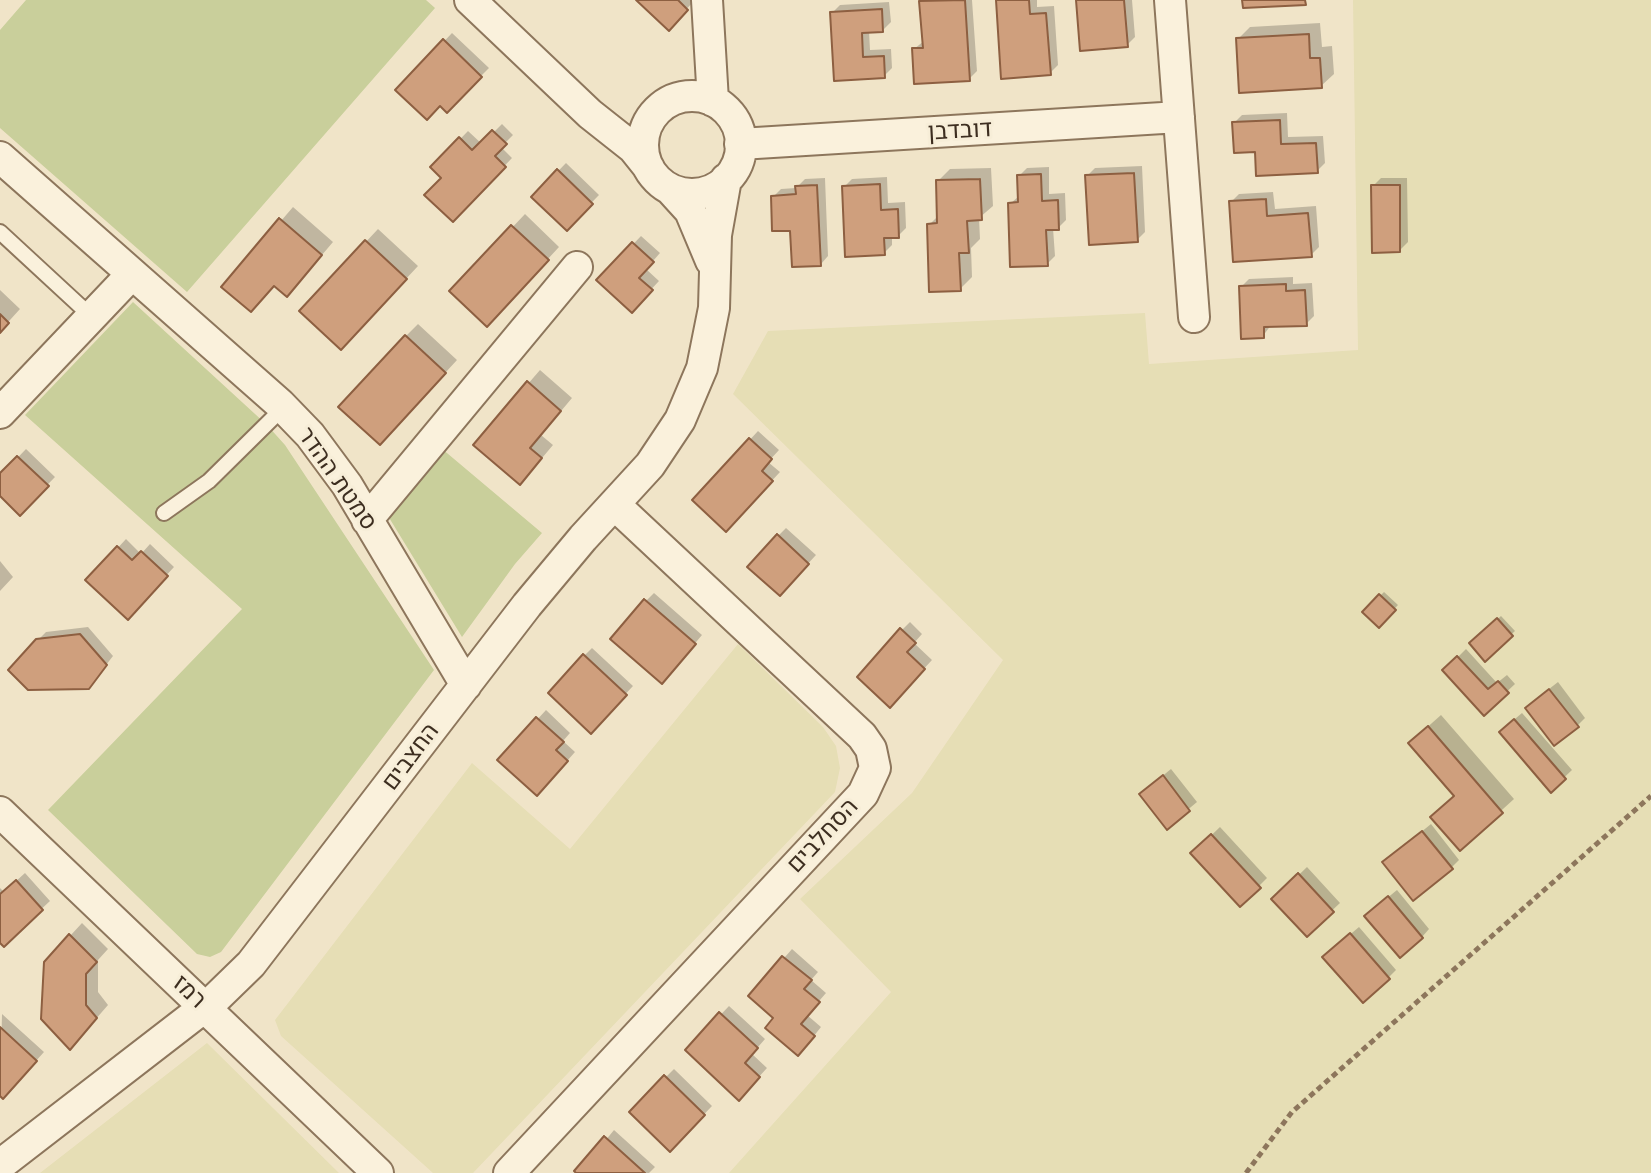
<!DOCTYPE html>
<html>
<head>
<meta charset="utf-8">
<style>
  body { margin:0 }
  canvas { display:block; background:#f0e4c8 }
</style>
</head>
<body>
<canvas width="1651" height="1173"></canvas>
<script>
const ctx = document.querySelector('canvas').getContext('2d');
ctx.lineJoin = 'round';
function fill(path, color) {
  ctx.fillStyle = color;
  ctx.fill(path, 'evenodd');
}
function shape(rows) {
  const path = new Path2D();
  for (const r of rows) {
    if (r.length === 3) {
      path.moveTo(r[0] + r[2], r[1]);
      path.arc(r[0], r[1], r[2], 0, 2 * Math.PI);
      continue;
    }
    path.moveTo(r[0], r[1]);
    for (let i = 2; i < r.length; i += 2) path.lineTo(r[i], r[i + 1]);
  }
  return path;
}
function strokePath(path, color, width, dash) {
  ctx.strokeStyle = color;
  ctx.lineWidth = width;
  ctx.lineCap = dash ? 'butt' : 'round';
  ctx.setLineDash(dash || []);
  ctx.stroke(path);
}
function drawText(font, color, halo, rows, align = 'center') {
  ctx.font = font + ' "Noto Serif",Heebo,serif';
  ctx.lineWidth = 6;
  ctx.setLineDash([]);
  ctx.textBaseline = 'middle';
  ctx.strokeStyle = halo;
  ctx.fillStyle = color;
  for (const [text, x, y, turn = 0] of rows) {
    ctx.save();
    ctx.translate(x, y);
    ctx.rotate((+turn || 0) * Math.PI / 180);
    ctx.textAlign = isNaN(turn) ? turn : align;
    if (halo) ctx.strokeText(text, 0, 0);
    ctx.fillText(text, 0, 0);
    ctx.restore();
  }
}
const farmland = shape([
  [1353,0,1651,0,1651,1173,729,1173,891,992,800,899,912,793,1003,660,733,394,768,331,1145,313,1149,364,1358,350],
  [738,644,823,727,836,746,840,768,835,792,473,1173,433,1173,281,1036,275,1020,472,763,570,849],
  [207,1043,339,1173,40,1173]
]);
const green = shape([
  [26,0,426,0,435,8,187,292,0,128,0,30],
  [133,302,267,425,285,445,434,670,221,952,210,957,197,954,48,810,242,609,25,415],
  [441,448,542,533,515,564,462,637,388,516]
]);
const shadow = shape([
  [639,0,694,0,694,1,669,28],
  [924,0,972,0,977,71,969,79,914,49,924,41,921,2],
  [998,0,1037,0,1037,7,1054,6,1058,65,1050,73],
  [1078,0,1132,0,1135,37,1127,45],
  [889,2,891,22,883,30,869,31,870,50,891,49,892,68,884,76,836,79,832,13,840,5],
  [1320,23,1322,47,1332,46,1334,74,1321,86,1238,39,1250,27],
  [452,33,489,68,447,110,440,104,398,90],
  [1287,113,1288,137,1323,136,1325,163,1317,171,1257,150,1234,123,1242,115],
  [502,124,513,135,501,147,512,158,453,220,443,177,433,167,468,131,482,144],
  [566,163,599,195,567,228,534,196],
  [1142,166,1145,232,1137,240,1087,176,1095,168],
  [1049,167,1049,194,1065,193,1066,220,1058,228,1053,228,1055,256,1047,264,1010,204,1019,196,1019,176,1027,168],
  [991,168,993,206,979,218,980,239,971,248,972,277,960,289,929,225,939,215,938,181,950,169],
  [887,177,888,203,905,202,906,228,898,236,892,236,892,245,884,253,844,187,852,179],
  [825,178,828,256,821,264,792,229,773,197,781,189,796,188,805,179],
  [1381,178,1407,178,1408,242,1400,250,1373,186],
  [1273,192,1275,209,1316,206,1319,247,1311,255,1231,202,1239,194],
  [293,207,333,242,299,282,224,287],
  [525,214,559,247,499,312,452,291],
  [378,229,418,266,353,336,301,311],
  [641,236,660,253,646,269,659,281,632,310,599,280],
  [1293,277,1293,284,1312,283,1314,316,1306,324,1271,325,1263,336,1241,287,1249,279],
  [0,290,20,309,0,331],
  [418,324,457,360,392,431,406,336],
  [540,370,572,398,541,435,553,445,532,470,476,444],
  [758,431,779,450,768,462,780,472,726,530,694,500],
  [26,449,55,477,20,513,0,493,0,476],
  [786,528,816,555,780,594,779,535],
  [126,539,141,554,150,544,174,567,128,617,88,580],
  [0,561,13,577,0,591],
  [1384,592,1398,605,1379,625,1364,612],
  [654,593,702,635,670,673,646,601],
  [1501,616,1515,631,1485,659,1472,643],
  [910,622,922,634,914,643,932,660,898,697,902,630],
  [88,627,113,656,96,678,37,641,46,632],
  [592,648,633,686,591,731,584,656],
  [1466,649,1497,683,1507,675,1515,684,1484,713,1445,670],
  [1558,682,1585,718,1577,726,1535,700],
  [546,710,570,733,563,741,575,752,545,786,500,760],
  [1522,713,1572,770,1551,790,1509,724],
  [1441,715,1514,799,1460,848,1456,795,1423,731],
  [1171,769,1197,802,1167,827,1149,787],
  [1431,824,1459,860,1451,868,1393,855],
  [1220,827,1267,878,1240,905,1193,853],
  [1307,867,1340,903,1307,934,1274,899],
  [25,873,50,901,4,944,0,940,0,888,4,892],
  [1397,890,1429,929,1422,937,1375,908],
  [82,923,108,949,98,960,98,992,108,1005,82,1035,46,962],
  [1359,927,1396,970,1388,978,1333,949],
  [792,949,818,972,811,980,826,993,807,1015,821,1027,806,1046,751,996],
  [729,1006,765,1039,752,1054,767,1068,747,1090,687,1050],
  [2,1014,44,1052,11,1089,0,1093],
  [674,1069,712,1106,670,1150,631,1112],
  [614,1130,655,1167,649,1173,579,1173]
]);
const building = shape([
  [636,0,678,0,688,10,669,31,636,0],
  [965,0,970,81,914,84,912,48,923,48,919,1,965,0],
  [996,0,1029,0,1030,14,1046,13,1051,75,1001,79,996,0],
  [1076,0,1124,0,1128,47,1080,51,1076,0],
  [1242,0,1305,0,1306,5,1243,8,1242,0],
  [882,9,883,32,862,33,863,57,884,56,885,78,834,81,830,12,882,9],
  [1309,34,1310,58,1320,58,1322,88,1239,93,1236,38,1309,34],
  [443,39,482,77,447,113,440,106,427,120,395,90,443,39],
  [1280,120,1281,144,1316,143,1318,173,1256,176,1255,152,1234,153,1232,122,1280,120],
  [492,130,507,144,495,156,506,167,453,222,424,195,441,178,430,167,459,137,472,150,492,130],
  [557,169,593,204,567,231,531,197,557,169],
  [1134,173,1138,242,1089,245,1085,175,1134,173],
  [1041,174,1042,201,1058,200,1059,230,1046,230,1048,266,1010,267,1008,203,1018,202,1017,175,1041,174],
  [980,179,982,220,967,221,969,253,959,253,961,291,929,292,927,224,937,223,936,180,980,179],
  [880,184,881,210,898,209,899,238,884,238,885,255,845,257,842,186,880,184],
  [817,185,821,266,792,267,790,231,772,231,771,196,796,194,795,186,817,185],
  [1371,185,1400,185,1400,252,1372,253,1371,185],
  [1266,199,1267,216,1308,213,1312,257,1233,262,1229,201,1266,199],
  [279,218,322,255,287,297,274,286,251,312,221,287,279,218],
  [511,225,549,260,487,327,449,291,511,225],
  [365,240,407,279,341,350,299,311,365,240],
  [632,242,654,262,639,278,653,290,632,313,596,280,632,242],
  [1286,284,1286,291,1305,290,1307,326,1264,327,1264,338,1241,339,1239,286,1286,284],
  [0,314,9,323,0,333,0,314],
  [405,335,446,373,380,445,338,407,405,335],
  [527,381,561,411,530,448,542,458,520,485,473,445,527,381],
  [749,438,772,459,762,471,773,481,726,532,692,500,749,438],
  [17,456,49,486,20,516,0,496,0,473,17,456],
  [777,534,809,564,780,596,747,567,777,534],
  [117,546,132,560,141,551,168,576,128,620,85,580,117,546],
  [1379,594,1396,610,1379,628,1362,612,1379,594],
  [644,599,696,644,662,684,610,639,644,599],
  [1497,618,1513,636,1485,662,1469,643,1497,618],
  [900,628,916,643,907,652,925,669,890,708,857,677,900,628],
  [80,634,107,665,89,689,28,690,8,670,36,639,80,634],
  [583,654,627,695,591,734,548,693,583,654],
  [1457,656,1488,689,1498,681,1509,693,1484,716,1442,670,1457,656],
  [1549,689,1579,727,1554,746,1525,708,1549,689],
  [536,717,564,742,556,750,568,761,537,796,497,760,536,717],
  [1514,719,1566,779,1551,793,1499,732,1514,719],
  [1428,726,1503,813,1460,851,1430,817,1454,796,1408,743,1428,726],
  [1163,775,1190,811,1167,830,1139,794,1163,775],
  [1422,831,1453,869,1413,901,1382,862,1422,831],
  [1211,834,1261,888,1240,907,1190,853,1211,834],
  [1298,873,1334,912,1307,937,1271,899,1298,873],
  [16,880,43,910,4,947,0,943,0,894,16,880],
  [1388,896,1423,938,1400,958,1364,916,1388,896],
  [1350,933,1390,979,1363,1003,1322,957,1350,933],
  [69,934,97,962,86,974,86,1005,97,1018,70,1050,41,1019,44,962,69,934],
  [782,956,812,980,804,989,820,1002,801,1024,815,1036,798,1056,765,1028,773,1018,748,996,782,956],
  [719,1012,758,1048,745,1063,760,1077,739,1101,685,1050,719,1012],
  [0,1027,37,1061,3,1099,0,1096,0,1027],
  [664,1075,705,1115,670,1152,629,1112,664,1075],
  [604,1136,645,1173,576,1173,574,1171,604,1136]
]);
const path = shape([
  [1246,1173,1292,1112,1651,796]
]);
const service = shape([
  [0,232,92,317],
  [164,513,209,481,284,407]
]);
const minor = shape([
  [470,0,590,114,633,148,649,168],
  [707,0,713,101],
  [1170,0,1194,317],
  [692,145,49],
  [740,144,1179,117],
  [0,157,280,404,310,435,347,485,466,685],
  [670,189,690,211,711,261],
  [0,413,132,274],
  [367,520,577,267],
  [0,812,378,1173],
  [0,1165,215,999,251,964,527,605,583,538,650,465,680,420,702,368,714,308,716,235,726,179],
  [509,1173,863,794,875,768,871,749,862,736,615,505]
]);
const streetNames = [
  ["דובדבן",960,131,-3],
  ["סמטת ההדר",337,479,55],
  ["החצבים",411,757,-53],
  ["הסחלבים",823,836,-47],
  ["רמז",189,992,44]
];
fill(farmland, '#e6deb5');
fill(green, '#c9cf9b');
fill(shadow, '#0003');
fill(building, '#cf9f7d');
strokePath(building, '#8d5f41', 2);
strokePath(service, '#8d765c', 18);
strokePath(minor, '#8d765c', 34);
strokePath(path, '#8d765c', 5, [6, 4]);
strokePath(service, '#faf1dc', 14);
strokePath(minor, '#faf1dc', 30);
drawText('24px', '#3d2e20', '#f7eed8', streetNames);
</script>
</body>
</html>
